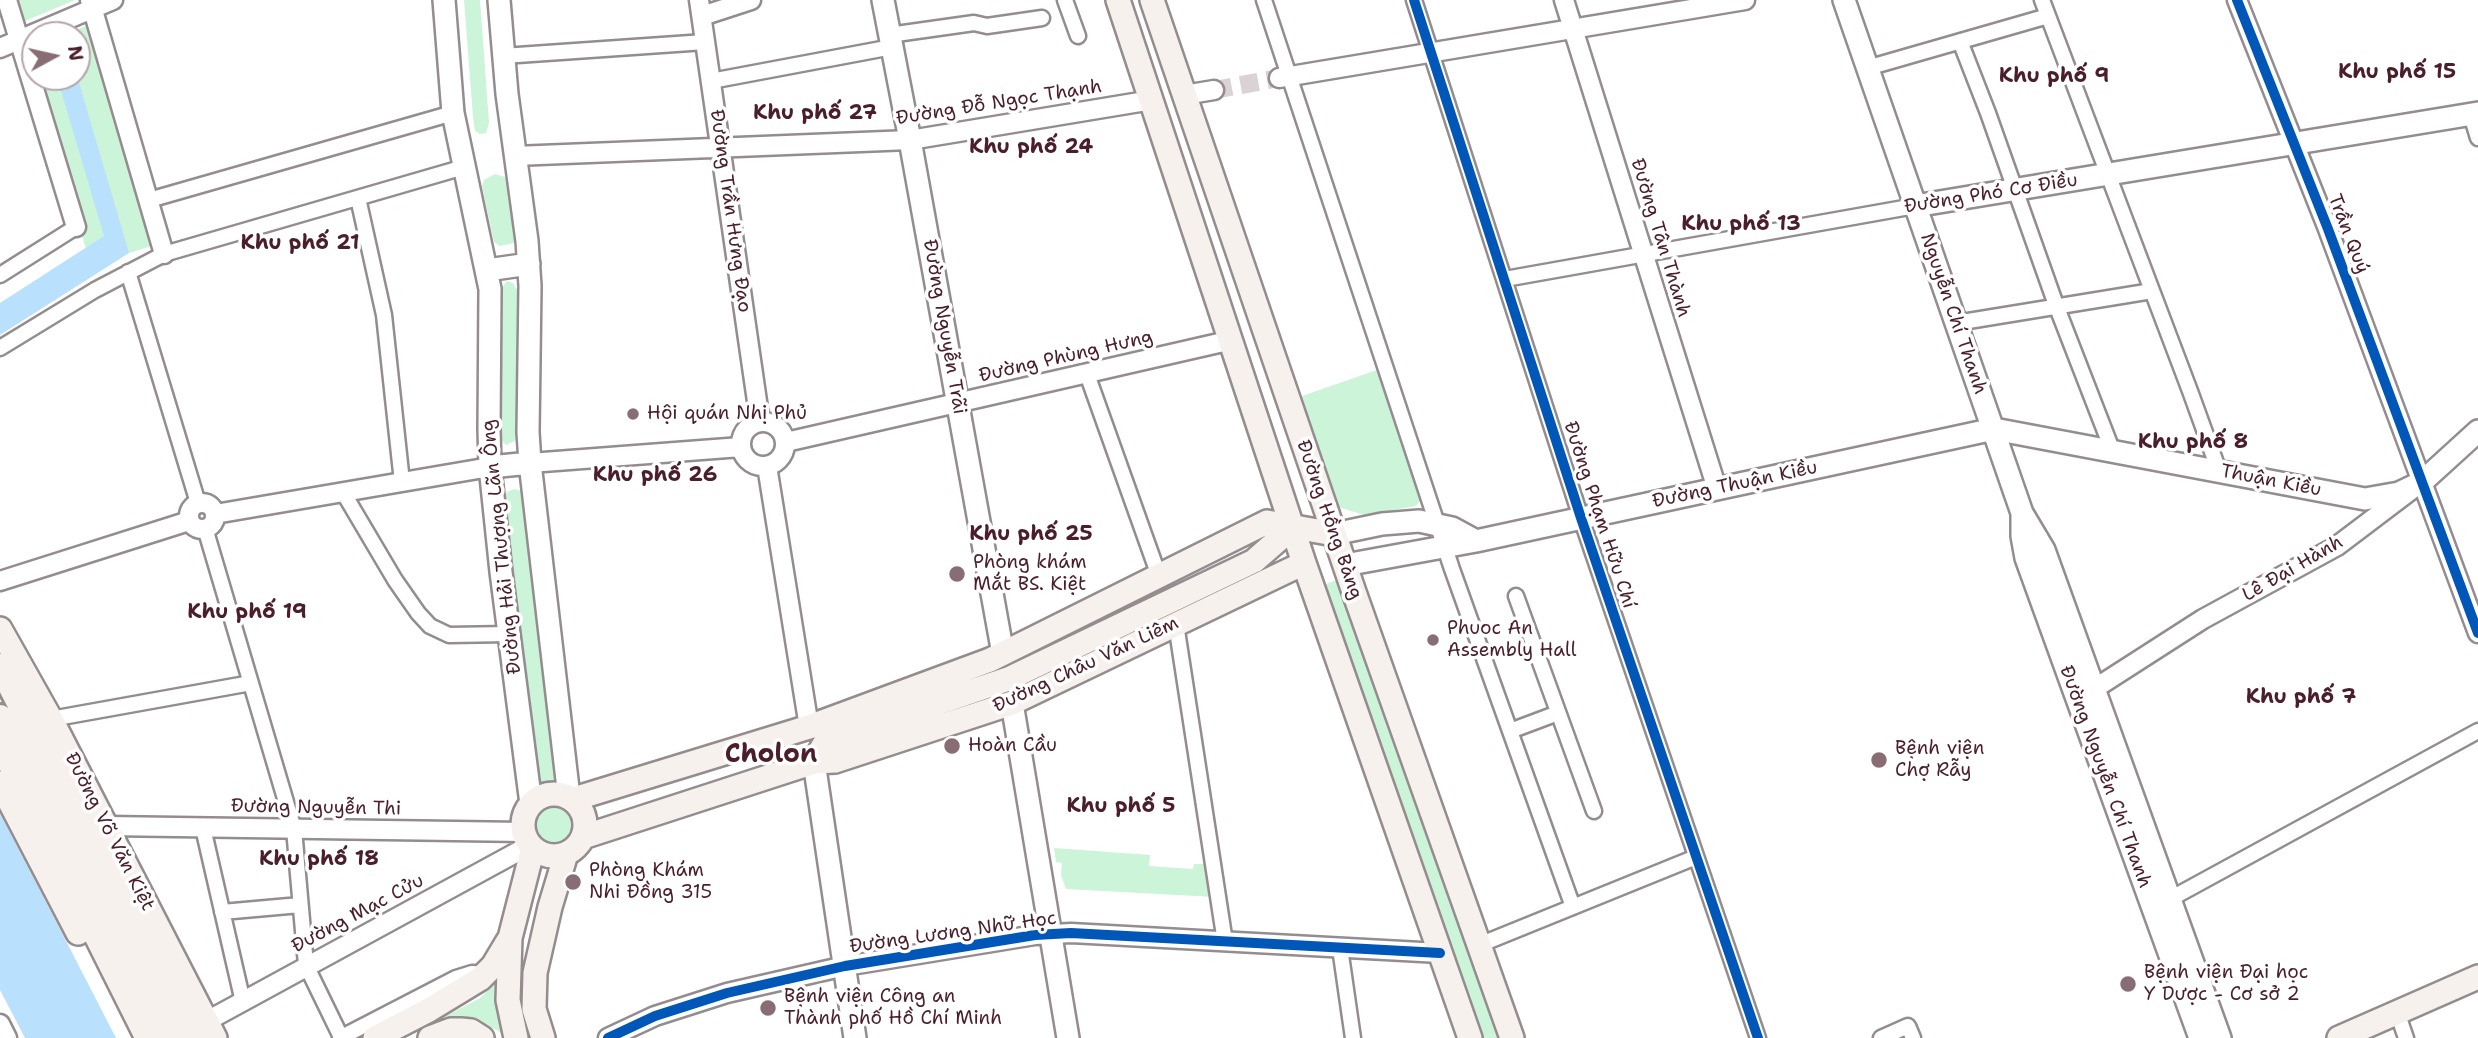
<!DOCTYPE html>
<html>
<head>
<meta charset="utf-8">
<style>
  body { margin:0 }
  #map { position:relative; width:2478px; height:1038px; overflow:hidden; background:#fff; font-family:"Shantell Sans",sans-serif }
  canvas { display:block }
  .north { position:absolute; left:21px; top:21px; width:70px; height:70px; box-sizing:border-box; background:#fff; border:2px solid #b7a5aa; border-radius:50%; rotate:82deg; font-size:19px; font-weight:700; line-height:28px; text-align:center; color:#4a1f2b }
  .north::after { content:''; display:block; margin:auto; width:24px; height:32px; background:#896d75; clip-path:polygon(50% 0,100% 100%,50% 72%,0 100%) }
</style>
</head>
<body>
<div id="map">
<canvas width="2478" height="1038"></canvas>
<div class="north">N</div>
</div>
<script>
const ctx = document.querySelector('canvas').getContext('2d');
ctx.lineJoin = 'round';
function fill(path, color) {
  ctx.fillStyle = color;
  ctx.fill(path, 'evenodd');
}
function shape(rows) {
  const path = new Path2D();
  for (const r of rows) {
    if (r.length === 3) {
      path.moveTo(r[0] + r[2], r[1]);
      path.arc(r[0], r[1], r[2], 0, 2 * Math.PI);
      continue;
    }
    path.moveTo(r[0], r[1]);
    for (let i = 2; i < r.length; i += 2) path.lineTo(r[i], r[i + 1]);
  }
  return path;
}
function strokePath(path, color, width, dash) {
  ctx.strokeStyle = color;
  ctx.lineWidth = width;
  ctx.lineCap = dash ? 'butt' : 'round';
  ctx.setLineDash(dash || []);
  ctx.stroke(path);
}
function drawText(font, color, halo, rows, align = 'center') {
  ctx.font = font + ' "Shantell Sans",sans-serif';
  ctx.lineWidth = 7;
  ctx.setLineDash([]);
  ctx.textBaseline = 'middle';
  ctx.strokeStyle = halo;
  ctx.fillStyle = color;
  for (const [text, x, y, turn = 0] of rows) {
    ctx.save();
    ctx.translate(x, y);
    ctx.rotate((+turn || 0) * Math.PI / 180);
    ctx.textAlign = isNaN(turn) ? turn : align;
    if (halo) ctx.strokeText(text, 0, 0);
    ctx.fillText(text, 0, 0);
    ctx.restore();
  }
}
const green = shape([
  [11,0,75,0,18,24],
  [464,0,480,0,489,123,486,133,480,134,475,131,473,117],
  [88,25,155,245,129,253,104,236,86,249,26,51,35,47,35,77,77,77,77,35,64,35],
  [495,174,505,177,516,236,514,243,500,246,494,242,482,186,484,180],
  [507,281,513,283,518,292,517,434,515,441,506,445,499,437,500,290],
  [1380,369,1422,498,1416,506,1364,515,1335,506,1302,396],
  [514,489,521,491,525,497,557,778,554,785,549,789,542,787,539,780,504,499,507,492],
  [1342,578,1502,1038,1478,1038,1321,586],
  [554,825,18],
  [1054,848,1150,855,1149,866,1193,869,1194,864,1209,864,1214,897,1066,889,1061,875,1062,863,1056,862],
  [503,976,507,1038,497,1030,476,1021,454,1019,433,1023,480,998]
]);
const water = shape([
  [77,76,129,253,0,335,0,303,104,236,57,77],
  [0,813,116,1038,25,1038,0,990]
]);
const tertiaryTunnel = shape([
  [1214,90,1279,78]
]);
const minor = shape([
  [1065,0,1078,36],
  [1264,0,1452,569,1573,907],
  [1414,0,1581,518,1758,1038],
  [2042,0,2190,391,2219,471],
  [889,35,974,23,987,26,1042,18],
  [1960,41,1988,113,2056,305,2113,452],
  [503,56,705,42],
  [1867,68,2048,16],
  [711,81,892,47],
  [2471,115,2478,138],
  [358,198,384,315,402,482],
  [149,200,453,113],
  [128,272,198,503],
  [0,275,76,227],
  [1505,279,1915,206],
  [1956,323,2152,291],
  [0,348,95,290,164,254,464,167],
  [1087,374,1159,576],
  [343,492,395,580,418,613,430,626,449,635,509,634],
  [205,528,294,829,306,965,341,1037],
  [1516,596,1594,811],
  [1176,624,1225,942],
  [51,719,251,683],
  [1510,731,1558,713],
  [203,828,243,1002],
  [2170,899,2478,731],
  [222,912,300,905],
  [1479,945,1696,857],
  [1340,948,1353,1038],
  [2397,1012,2406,1038],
  [340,1038,456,978,472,973,484,974],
  [1881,1038,1908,1026,1913,1038]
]);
const tertiary = shape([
  [7,0,76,227],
  [90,0,164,254],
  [699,0,760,422],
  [1564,0,1717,489],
  [2237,0,2328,229,2478,633],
  [702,16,751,0],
  [0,48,113,0],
  [1279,78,1745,0],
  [1184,95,1214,90],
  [515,156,910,140,1152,100],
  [763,444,22],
  [786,442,1232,340],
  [530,463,741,447],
  [767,466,809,727],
  [202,516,13],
  [215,514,490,467],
  [0,581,189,521],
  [2094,689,2203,619,2337,546,2411,490],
  [107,826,524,832],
  [207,1021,530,845],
  [0,1024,7,1038],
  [608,1038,655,1016,727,993,845,966,1035,935,1071,933,1440,953]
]);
const secondary = shape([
  [444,0,453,113,490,289,489,429,490,467,501,572,531,804],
  [499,0,507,94,527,241,530,286,528,432,530,463,569,797],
  [883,0,910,140,1003,654],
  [1844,0,2022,513,2044,550,2220,1038],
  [1915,206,2478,113],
  [487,270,529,264],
  [490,467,530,463],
  [2022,513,2022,536,2026,558,2200,1038],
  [1334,534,1382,524,1419,521,1452,528,1476,541],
  [1345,565,1476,541,1994,429,2365,499,2399,493,2422,482,2478,431],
  [1012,703,1068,1038],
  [814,762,855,1038]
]);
const primary = shape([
  [1118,0,1304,563,1470,1038],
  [1152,0,1354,592,1512,1038],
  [0,629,54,725,215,1038],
  [0,744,147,1038],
  [814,762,826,741,1008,679,1254,561,1293,527],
  [0,783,78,933],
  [554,825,31],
  [574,799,809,727,990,660,1267,522,1334,534],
  [583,837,814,762,835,761,1012,703,1304,563],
  [375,1038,429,1010,480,979,493,966,508,941],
  [430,1038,451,1030,461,1030,471,1031,482,1038],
  [516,1038,508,1000,510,938,533,848],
  [543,1038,534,1009,535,973,550,907,566,854],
  [2339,1038,2478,977]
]);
const trunk = shape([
  [0,666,191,1038],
  [0,717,167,1038]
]);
const cycleway = shape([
  [1414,0,1581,518,1758,1038],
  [2237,0,2328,229,2478,633],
  [608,1038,655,1016,727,993,845,966,1035,935,1071,933,1440,953]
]);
const markers = [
  [633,414,7,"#896d75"],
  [957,574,9,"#896d75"],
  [1433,640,7,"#896d75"],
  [952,746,9,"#896d75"],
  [1879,760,9,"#896d75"],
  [573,882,9,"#896d75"],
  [2128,984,9,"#896d75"],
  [768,1008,9,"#896d75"]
];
const streetNames = [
  ["Đường Đỗ Ngọc Thạnh",999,103,-9],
  ["Đường Phó Cơ Điều",1991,194,-9],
  ["Đường Trần Hưng Đạo",730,211,82],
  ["Trần Quý",2348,234,69],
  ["Đường Tân Thành",1660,238,73],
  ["Nguyễn Chí Thanh",1953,314,71],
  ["Đường Nguyễn Trãi",944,327,80],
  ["Đường Phùng Hưng",1066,357,-13],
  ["Thuận Kiều",2271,481,11],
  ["Đường Thuận Kiều",1735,485,-12],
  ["Đường Phạm Hữu Chí",1599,515,72],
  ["Đường Hồng Bàng",1329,520,71],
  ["Đường Hải Thượng Lãn Ông",502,547,-96],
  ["Lê Đại Hành",2293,569,-30],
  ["Đường Châu Văn Liêm",1086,665,-25],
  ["Đường Nguyễn Chí Thanh",2105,777,70],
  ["Đường Nguyễn Thi",316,808,1],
  ["Đường Võ Văn Kiệt",109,832,63],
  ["Đường Mạc Cửu",358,914,-28],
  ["Đường Lương Nhữ Học",953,933,-8]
];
const poiNames = [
  ["Hội quán Nhị Phủ",647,414],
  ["Phòng khám",973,563],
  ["Mắt BS. Kiệt",973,585],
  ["Phuoc An",1447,629],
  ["Assembly Hall",1447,651],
  ["Hoàn Cầu",968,746],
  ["Bệnh viện",1895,749],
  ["Chợ Rẫy",1895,771],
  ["Phòng Khám",589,871],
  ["Nhi Đồng 315",589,893],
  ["Bệnh viện Đại học",2144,973],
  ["Y Dược - Cơ sở 2",2144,995],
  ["Bệnh viện Công an",784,997],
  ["Thành phố Hồ Chí Minh",784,1019]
];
const neighbourhoodNames = [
  ["Khu phố 15",2397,73],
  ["Khu phố 9",2054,77],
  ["Khu phố 27",815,114],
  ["Khu phố 24",1031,148],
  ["Khu phố 13",1741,225],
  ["Khu phố 21",300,244],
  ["Khu phố 8",2193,443],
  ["Khu phố 26",655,476],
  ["Khu phố 25",1031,535],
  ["Khu phố 19",247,613],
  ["Khu phố 7",2301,698],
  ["Khu phố 5",1121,807],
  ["Khu phố 18",319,860]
];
const districtNames = [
  ["Cholon",771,755]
];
fill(green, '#ccf4d8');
fill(water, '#b9e0fc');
strokePath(tertiaryTunnel, '#dbd2d5', 18, [18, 9]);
strokePath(minor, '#948c8e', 19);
strokePath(tertiary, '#948c8e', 23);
strokePath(secondary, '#948c8e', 26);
strokePath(primary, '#948c8e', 28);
strokePath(trunk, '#948c8e', 30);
strokePath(minor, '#fff', 14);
strokePath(tertiary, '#fff', 18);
strokePath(secondary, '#fff', 21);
strokePath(primary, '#f6f1ec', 23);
strokePath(trunk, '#f6f1ec', 24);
strokePath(cycleway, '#0057b8', 10);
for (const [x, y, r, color] of markers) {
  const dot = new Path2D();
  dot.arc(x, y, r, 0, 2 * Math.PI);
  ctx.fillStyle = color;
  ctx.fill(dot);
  strokePath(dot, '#fff', 2.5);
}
drawText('19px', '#4a1f2b', '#fff', streetNames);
drawText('19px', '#4a1f2b', '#fff', poiNames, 'left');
drawText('bold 21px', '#4a1f2b', '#fff', neighbourhoodNames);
drawText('bold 26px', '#4a1f2b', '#fff', districtNames);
</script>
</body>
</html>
